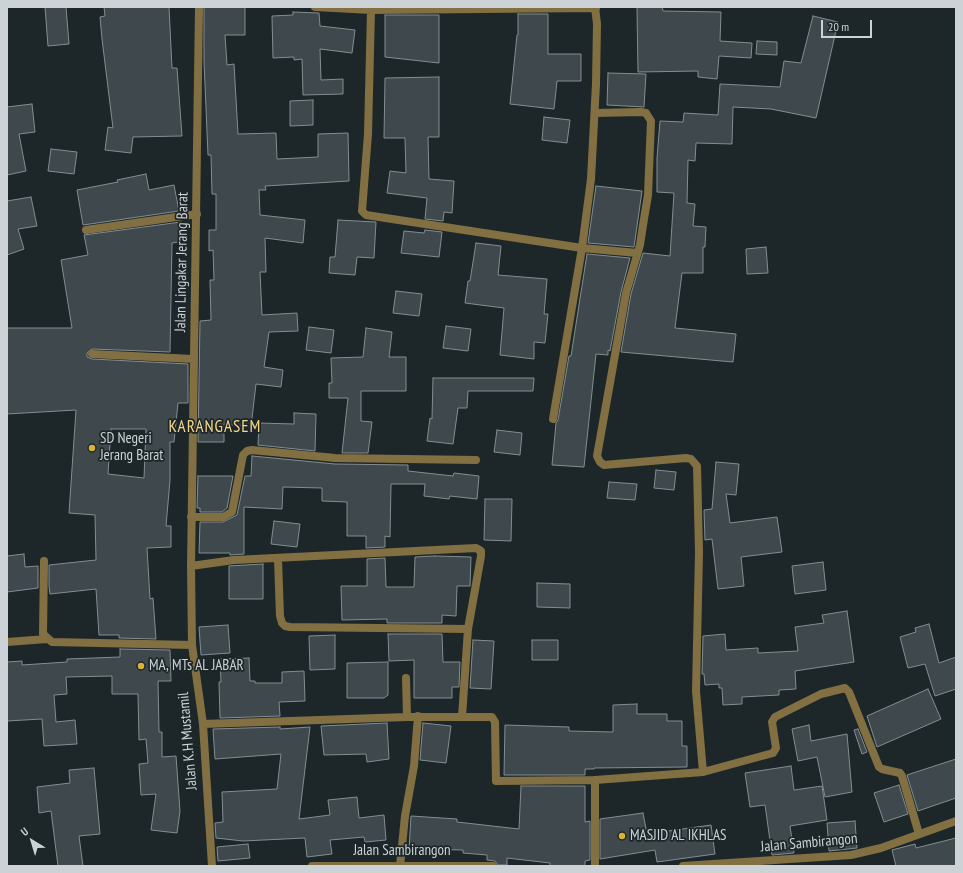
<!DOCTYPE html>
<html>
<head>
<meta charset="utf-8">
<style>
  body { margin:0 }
  #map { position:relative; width:963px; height:873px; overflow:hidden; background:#1d272a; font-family:"PT Sans Narrow",sans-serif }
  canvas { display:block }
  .frame { position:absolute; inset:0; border:8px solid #ccd2d5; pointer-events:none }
  .north { position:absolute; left:12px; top:821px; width:40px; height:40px; -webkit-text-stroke:3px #1d272a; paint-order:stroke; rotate:322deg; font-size:11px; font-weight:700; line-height:16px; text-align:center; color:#ccd2d5 }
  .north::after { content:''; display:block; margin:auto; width:14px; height:18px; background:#ccd2d5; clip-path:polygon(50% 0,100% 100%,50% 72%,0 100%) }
  .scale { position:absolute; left:821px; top:20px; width:51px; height:18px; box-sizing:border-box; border:2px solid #ccd2d5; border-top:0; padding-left:5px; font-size:12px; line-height:14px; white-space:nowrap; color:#ccd2d5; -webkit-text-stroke:3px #1d272a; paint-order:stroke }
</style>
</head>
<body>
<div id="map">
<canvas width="963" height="873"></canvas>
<div class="frame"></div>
<div class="north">U</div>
<div class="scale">20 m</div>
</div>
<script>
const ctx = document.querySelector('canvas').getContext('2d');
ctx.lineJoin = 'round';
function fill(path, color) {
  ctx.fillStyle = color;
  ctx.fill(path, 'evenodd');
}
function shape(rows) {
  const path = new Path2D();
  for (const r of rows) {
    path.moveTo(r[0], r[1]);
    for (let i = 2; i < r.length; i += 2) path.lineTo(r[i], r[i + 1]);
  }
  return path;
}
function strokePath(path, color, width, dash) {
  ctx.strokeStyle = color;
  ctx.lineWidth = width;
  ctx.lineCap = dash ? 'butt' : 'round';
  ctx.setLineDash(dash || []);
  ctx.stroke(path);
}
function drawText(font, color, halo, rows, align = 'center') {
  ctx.font = font + ' "PT Sans Narrow",sans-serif';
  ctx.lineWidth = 3.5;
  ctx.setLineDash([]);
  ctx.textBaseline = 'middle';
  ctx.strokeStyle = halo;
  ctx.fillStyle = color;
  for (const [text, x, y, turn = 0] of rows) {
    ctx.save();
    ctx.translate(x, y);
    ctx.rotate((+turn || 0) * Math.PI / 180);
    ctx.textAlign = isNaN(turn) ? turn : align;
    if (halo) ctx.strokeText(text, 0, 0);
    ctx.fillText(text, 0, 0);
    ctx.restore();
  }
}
const building = shape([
  [45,7,66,7,69,44,48,46,45,7],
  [104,7,169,7,172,68,177,68,182,136,133,137,131,153,105,150,108,127,113,128,102,39,100,17,105,16,104,7],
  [204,7,245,7,245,35,225,35,227,65,234,64,238,134,276,133,277,159,318,157,318,134,348,133,349,181,265,186,266,190,259,190,260,215,305,220,303,243,265,238,266,272,260,272,262,315,297,313,298,331,269,332,264,367,283,370,281,387,256,384,251,427,224,424,224,442,198,442,200,321,211,320,210,280,214,280,213,250,209,251,209,230,216,230,216,194,212,194,211,155,208,155,204,61,204,7],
  [637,7,662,7,663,11,721,12,720,41,752,43,751,58,719,56,717,79,698,77,698,71,638,72,637,7],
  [293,12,319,13,320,26,355,30,352,53,320,49,321,80,343,79,343,94,303,95,302,59,294,60,294,57,273,58,272,16,293,15,293,12],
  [518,14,548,14,548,54,581,54,581,81,557,81,554,109,510,104,517,35,518,35,518,14],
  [385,15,439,15,439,63,385,57,385,15],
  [813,16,838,22,816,118,771,109,733,107,732,144,696,143,695,161,688,160,687,203,695,204,693,226,706,227,705,247,703,247,703,273,682,273,675,328,736,334,733,362,621,352,631,294,643,253,670,256,674,193,657,192,657,158,660,121,683,122,684,113,718,115,720,84,780,87,784,61,801,63,813,16],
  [757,41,777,42,777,55,756,54,757,41],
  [608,73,646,74,644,107,607,105,608,73],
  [439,77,439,137,428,137,429,179,454,181,452,213,444,212,443,221,425,219,427,198,387,193,390,171,406,173,405,138,384,138,385,78,439,77],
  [313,100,313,125,290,126,290,101,313,100],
  [32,104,35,132,19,134,26,171,7,175,7,107,32,104],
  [544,117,570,120,567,143,542,140,544,117],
  [51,149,77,152,74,174,48,171,51,149],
  [146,174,149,190,174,185,179,211,83,225,77,190,118,182,117,180,146,174],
  [596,186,642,191,634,247,588,243,596,186],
  [31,197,37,226,18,229,24,249,7,255,7,201,31,197],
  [338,220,376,222,374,258,357,257,355,275,329,273,330,257,335,257,338,220],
  [181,222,185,241,172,243,170,352,92,349,87,353,87,357,92,359,188,364,188,403,178,403,174,442,170,442,170,480,166,526,171,526,171,547,147,548,150,599,153,598,156,639,119,638,119,635,99,635,96,589,50,594,49,586,49,565,96,560,95,515,69,513,76,410,7,414,7,328,72,328,61,260,88,255,84,235,181,222],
  [111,429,146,429,144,478,108,474,111,429],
  [425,230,442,232,439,257,401,253,404,231,424,233,425,230],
  [476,243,501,246,498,275,547,279,544,314,548,314,545,343,534,342,534,359,500,355,504,308,465,303,468,281,470,281,476,243],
  [766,247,768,273,747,274,746,249,766,247],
  [587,254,630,258,621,292,610,351,608,350,608,355,596,354,584,467,552,465,556,423,558,420,569,356,571,356,587,254],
  [396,291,422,294,419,316,393,313,396,291],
  [446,326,471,329,468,351,443,348,446,326],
  [309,327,334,330,331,353,306,350,309,327],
  [366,328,392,332,389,357,406,357,406,391,361,391,361,421,372,422,368,453,342,453,348,398,329,398,329,383,332,383,331,358,363,357,366,328],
  [433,378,534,378,533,391,468,391,467,408,458,408,453,444,427,441,430,418,432,419,433,378],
  [294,413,316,414,315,451,258,445,259,423,294,424,294,413],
  [497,430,522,433,520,455,494,452,497,430],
  [252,456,335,464,408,465,408,471,453,476,454,473,479,476,477,499,450,496,449,499,424,496,425,484,391,484,390,537,385,536,385,547,366,548,366,536,347,536,347,502,322,501,322,488,283,487,282,509,244,507,244,554,230,555,230,553,199,553,200,522,223,522,237,515,245,476,251,476,252,456],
  [716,462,739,464,736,495,726,494,730,523,777,517,782,552,741,557,744,586,718,589,712,539,705,540,704,510,712,509,716,462],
  [656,470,676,472,674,490,654,488,656,470],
  [198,476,233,476,227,508,222,512,200,512,200,508,197,508,198,476],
  [609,482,637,484,635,500,607,498,609,482],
  [485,499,512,499,511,541,484,540,485,499],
  [274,521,300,524,297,547,271,544,274,521],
  [24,554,25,567,38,566,38,588,7,592,7,556,24,554],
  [435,556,471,557,470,586,457,586,456,616,442,615,442,623,387,623,387,619,342,620,341,586,367,586,367,559,385,558,386,587,414,587,415,557,435,556],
  [823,562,826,590,795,594,792,566,823,562],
  [263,564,263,599,229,599,229,566,263,564],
  [537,583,570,584,570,608,537,607,537,583],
  [847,611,854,662,795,671,796,689,779,690,779,695,742,697,742,704,723,705,722,688,719,688,719,684,705,685,704,674,702,674,703,636,725,634,726,650,758,648,758,653,798,651,795,627,824,623,822,615,847,611],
  [929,624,939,663,956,657,956,689,935,696,925,664,908,668,900,637,916,632,915,628,929,624],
  [228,625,230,653,201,655,199,627,228,625],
  [388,634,442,634,443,662,460,662,459,687,452,687,452,698,414,698,414,660,389,661,388,634],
  [335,635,335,669,310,670,309,636,335,635],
  [473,640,494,641,491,689,470,688,473,640],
  [532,640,558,640,558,660,532,660,532,640],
  [120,649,170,650,171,681,158,681,159,732,162,732,162,757,176,756,180,811,177,833,151,830,156,794,141,795,139,764,148,763,146,739,139,740,138,694,112,694,112,676,66,677,67,694,54,695,56,722,75,720,77,744,44,746,42,719,7,721,7,662,22,661,22,665,67,662,67,659,120,657,120,649],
  [249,658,250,681,255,681,255,683,282,683,282,672,304,671,305,701,279,702,280,716,220,718,219,682,221,682,220,659,249,658],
  [388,662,388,695,384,698,347,698,347,663,388,662],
  [928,689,941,719,877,747,867,716,928,689],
  [637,704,637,714,667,714,667,721,682,721,682,746,687,746,687,767,594,768,594,769,585,769,585,775,504,775,505,725,569,727,569,731,613,732,613,705,637,704],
  [387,723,389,759,367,762,366,754,324,755,321,726,387,723],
  [423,723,451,726,446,763,420,760,423,723],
  [809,725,811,741,847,734,852,792,825,797,817,757,798,761,792,729,809,725],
  [280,727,280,729,310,727,299,819,330,815,328,800,357,797,359,818,384,815,386,840,365,842,364,837,330,840,332,854,307,857,305,838,243,841,216,838,215,823,223,822,222,792,277,789,281,754,215,759,213,729,280,727],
  [858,729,867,752,862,754,854,730,858,729],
  [956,759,956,798,918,811,907,775,956,759],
  [791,766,794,790,822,786,827,820,790,826,794,853,772,855,765,805,750,807,745,773,791,766],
  [94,768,100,834,79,836,83,866,58,866,51,811,39,813,37,787,70,783,69,770,94,768],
  [899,785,908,814,884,822,874,793,899,785],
  [521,786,585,786,585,822,590,821,590,860,585,861,585,866,550,866,550,863,507,858,507,865,498,865,495,861,487,860,487,855,463,853,463,850,409,849,411,816,457,819,457,822,519,829,521,786],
  [643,813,647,834,711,825,715,854,657,862,655,850,600,859,600,819,643,813],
  [855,821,857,848,829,851,827,823,855,821],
  [956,838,956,866,896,866,892,850,915,844,916,848,956,838],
  [248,844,250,858,218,861,217,847,248,844]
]);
const minor = shape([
  [199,7,191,566,192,645,203,724,212,866],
  [315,7,371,10,596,8],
  [371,10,368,134,362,211,366,215,582,248,637,253],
  [595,113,641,112,646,113,651,121,648,195,643,225,640,245,626,293,597,456,600,462,604,465,686,458,691,459,697,466,699,552,696,691,703,772,595,780,595,866],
  [86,230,197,214],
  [92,354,193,359],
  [553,419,582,248,591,179,596,84,597,24,595,7],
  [191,517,223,517,232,512,243,455,247,451,252,450,335,458,476,460],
  [278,559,280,616,282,623,285,626,290,627,468,629,462,717],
  [44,561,43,634,52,642,192,645],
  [191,566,234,560,476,548,481,551,481,556,468,629],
  [7,642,47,639],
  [406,678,407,717],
  [203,724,407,717,492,717,495,722,496,781,595,780],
  [703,772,773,753,776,748,772,722,775,717,821,694,845,688,849,692,879,767,882,769,900,773,902,776,919,834],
  [312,866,493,866],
  [400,866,405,816,414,766,418,716],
  [683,866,851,855,881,848,956,821]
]);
const markers = [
  [92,448,4,"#dcb233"],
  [141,666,4,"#dcb233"],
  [622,836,4,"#dcb233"]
];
const streetNames = [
  ["Jalan Lingakar Jerang Barat",182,262,-89],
  ["Jalan K.H Mustamil",188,741,-95],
  ["Jalan Sambirangon",809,843,-5],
  ["Jalan Sambirangon",402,851]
];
const poiNames = [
  ["SD Negeri",100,439],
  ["Jerang Barat",100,456],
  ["MA, MTs AL JABAR",149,666],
  ["MASJID AL IKHLAS",630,836]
];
const quarterNames = [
  ["KARANGASEM",215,427]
];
fill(building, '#3f494d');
strokePath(building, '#828e92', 1);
strokePath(minor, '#827042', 8);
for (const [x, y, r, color] of markers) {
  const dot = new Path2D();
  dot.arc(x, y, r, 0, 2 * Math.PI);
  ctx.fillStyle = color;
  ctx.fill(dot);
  strokePath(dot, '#1d272a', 1.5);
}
drawText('15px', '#ccd2d5', '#1d272a', streetNames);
drawText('15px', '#ccd2d5', '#1d272a', poiNames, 'left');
ctx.letterSpacing = '1px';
drawText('17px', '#f6d88d', '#1d272a', quarterNames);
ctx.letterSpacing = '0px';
</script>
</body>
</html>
